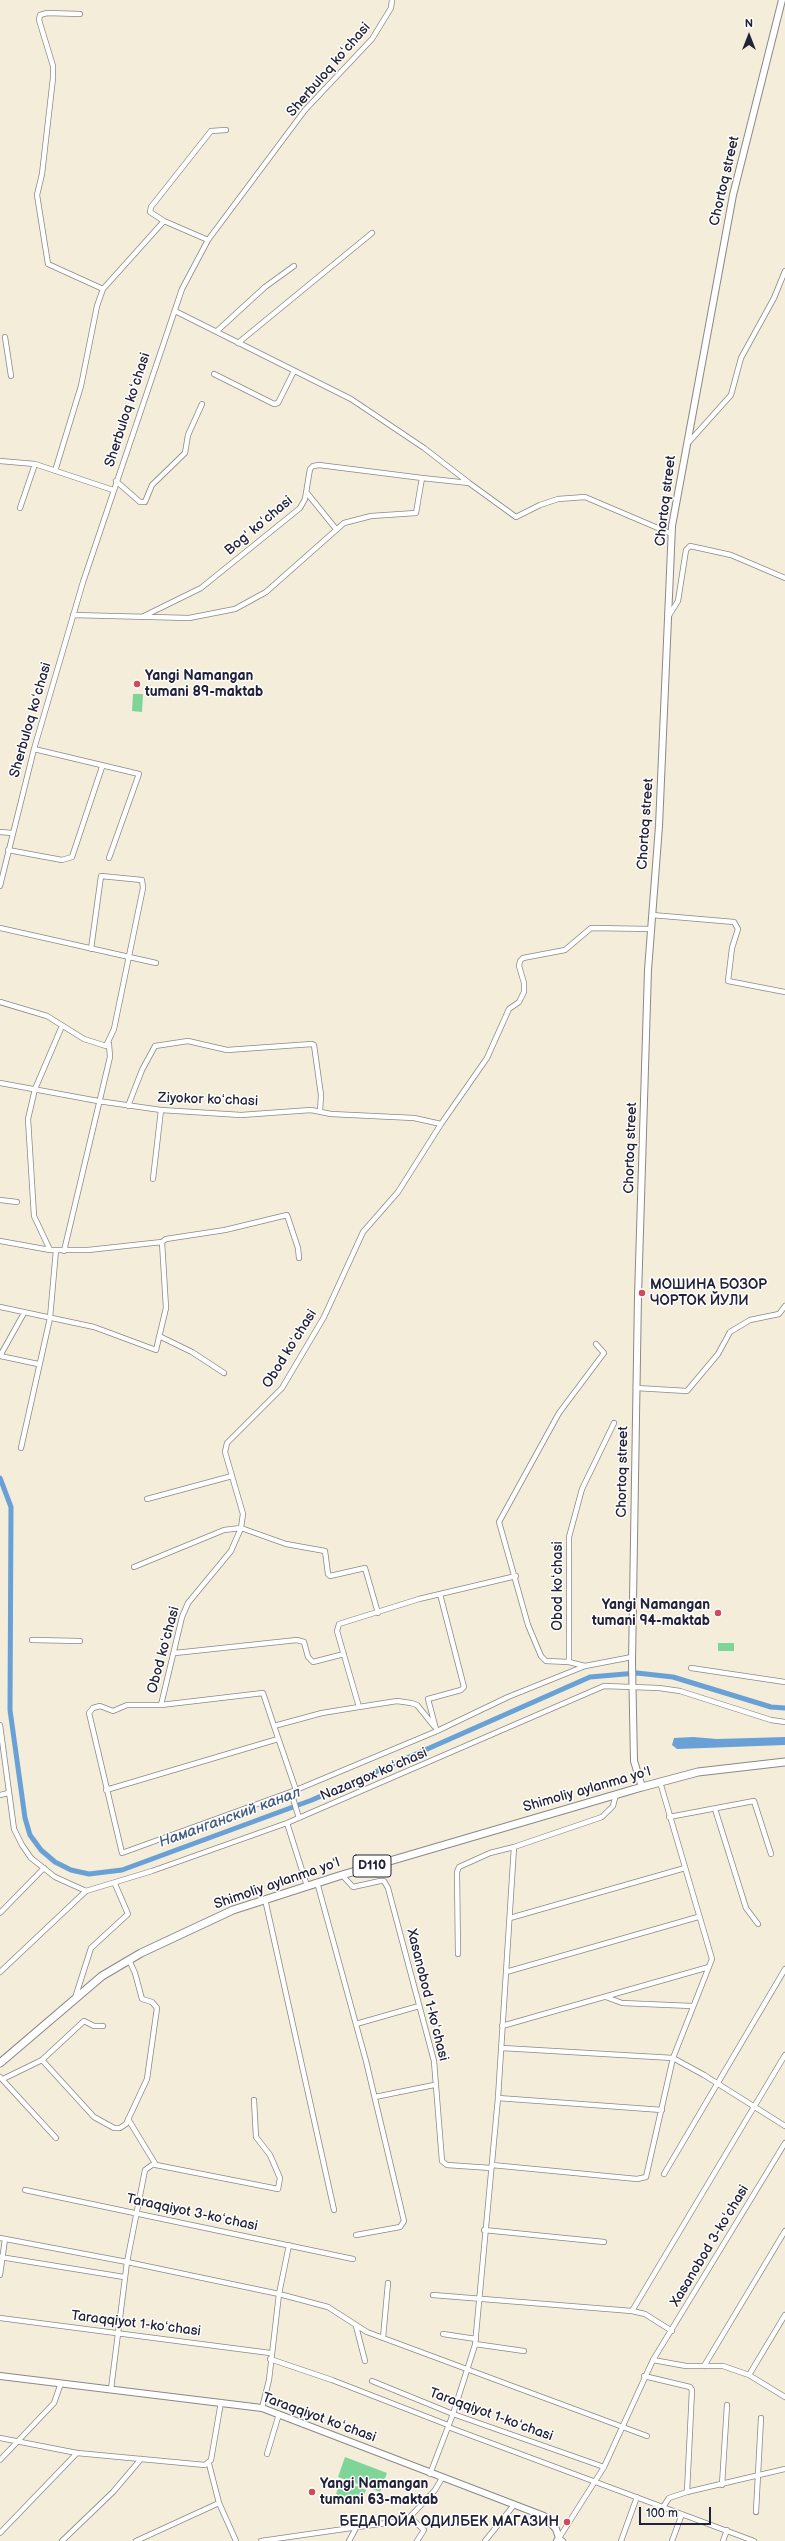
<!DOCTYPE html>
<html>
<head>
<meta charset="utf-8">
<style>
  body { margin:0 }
  #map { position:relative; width:785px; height:2541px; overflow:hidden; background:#f4edd9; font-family:"Balsamiq Sans",sans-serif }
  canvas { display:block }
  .north { position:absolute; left:729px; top:16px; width:40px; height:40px; -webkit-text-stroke:3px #fff; paint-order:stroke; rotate:0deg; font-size:11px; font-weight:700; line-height:16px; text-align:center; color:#22223b }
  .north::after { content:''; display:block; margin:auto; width:14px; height:18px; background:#22223b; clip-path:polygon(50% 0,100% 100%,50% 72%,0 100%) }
  .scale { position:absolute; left:639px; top:2507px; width:72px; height:18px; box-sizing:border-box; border:2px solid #22223b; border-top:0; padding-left:5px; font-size:12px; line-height:14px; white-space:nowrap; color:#22223b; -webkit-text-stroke:3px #fff; paint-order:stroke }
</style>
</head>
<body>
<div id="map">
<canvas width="785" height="2541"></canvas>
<div class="north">N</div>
<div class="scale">100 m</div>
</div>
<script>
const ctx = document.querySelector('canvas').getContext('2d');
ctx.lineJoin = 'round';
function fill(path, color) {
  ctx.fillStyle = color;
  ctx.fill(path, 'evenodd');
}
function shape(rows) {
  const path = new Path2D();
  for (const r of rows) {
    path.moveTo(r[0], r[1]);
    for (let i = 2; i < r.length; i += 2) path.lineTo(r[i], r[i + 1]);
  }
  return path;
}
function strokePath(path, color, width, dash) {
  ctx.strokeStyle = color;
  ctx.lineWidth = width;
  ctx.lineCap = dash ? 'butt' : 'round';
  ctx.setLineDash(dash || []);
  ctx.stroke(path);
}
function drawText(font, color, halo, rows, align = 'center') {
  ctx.font = font + ' "Balsamiq Sans",sans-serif';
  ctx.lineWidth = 3;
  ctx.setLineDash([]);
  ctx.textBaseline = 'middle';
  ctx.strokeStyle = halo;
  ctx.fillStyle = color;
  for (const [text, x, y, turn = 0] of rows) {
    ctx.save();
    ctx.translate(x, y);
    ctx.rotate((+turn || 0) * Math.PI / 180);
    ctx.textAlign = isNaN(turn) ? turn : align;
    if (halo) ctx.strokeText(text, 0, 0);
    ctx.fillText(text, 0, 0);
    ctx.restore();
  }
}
const green = shape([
  [133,694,143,694,142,712,132,711],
  [718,1643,734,1643,734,1651,718,1651],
  [345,2457,387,2473,380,2492,338,2477],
  [341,2480,366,2490,361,2503,336,2494]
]);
const water = shape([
  [693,1737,717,1739,785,1737,785,1745,677,1749,672,1745,674,1738]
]);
const canal = shape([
  [0,1478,11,1507,10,1710,25,1818,30,1835,41,1850,55,1862,71,1870,89,1874,122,1870,312,1800,590,1677,637,1673,673,1677,771,1707,785,1708]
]);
const street = shape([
  [80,14,47,13,40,15,39,20,53,66,53,78,42,174,37,195,48,264,103,289],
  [164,221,150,212,151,207,211,131,226,130],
  [175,311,351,399,424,448,468,482],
  [217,331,265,287,294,266],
  [5,337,11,376],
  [238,343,372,233],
  [214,374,274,404,278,403,294,371],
  [688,443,731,395,741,358,774,298,785,271],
  [0,461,35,464,113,490],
  [55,471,81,386,97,306,103,289,164,221,208,240],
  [116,481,140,502,145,502,152,485,185,453,188,435,202,404],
  [307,493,336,529],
  [20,508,35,464],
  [73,615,189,618,235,609,266,592,344,523,371,516,416,513,422,478,469,483,516,517,540,505,558,499,585,497,672,534],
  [144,616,201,588,300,508,305,499,310,469,313,466,319,465,422,478],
  [668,617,678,601,686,550,690,546,731,555,785,578],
  [34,749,139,774,109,858],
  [0,832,12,833],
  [8,850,62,860,72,857,102,767],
  [0,886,34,749,83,582,182,289,208,240,305,110,372,39,391,8,392,0],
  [652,915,734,922,738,929,732,948,728,981,785,992],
  [0,928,156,963],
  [0,1002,47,1016,84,1039,106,1046,114,1029,143,888,142,880,101,876,91,949],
  [0,1083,98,1101,161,1110,241,1115,311,1110,331,1114,414,1118,441,1124],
  [128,1106,142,1070,155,1046,188,1041,227,1050,312,1044,314,1045,321,1095,320,1111],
  [153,1179,161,1110],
  [0,1200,17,1202],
  [0,1241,50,1250,88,1250,162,1242,166,1239,225,1230,287,1215,298,1248,299,1258],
  [50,1250,34,1216,28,1119,35,1089,62,1026],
  [64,1251,110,1057,109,1044],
  [0,1307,94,1327,156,1350,166,1308,162,1242],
  [159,1336,192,1352,224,1373],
  [0,1356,24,1313],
  [0,1356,38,1364],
  [636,1388,687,1391,718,1354,730,1332,750,1320,779,1314,785,1306],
  [21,1448,50,1318,56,1250],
  [147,1499,232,1476],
  [134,1567,224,1530,241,1528,286,1544,325,1551,328,1574,330,1576,365,1568,378,1613],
  [516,1576,419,1599,339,1624,337,1631,359,1707,322,1713,274,1726,263,1693,161,1705,182,1617,188,1603,231,1551,241,1528,243,1514,225,1452,227,1443,282,1388,324,1317,363,1232,398,1192,441,1124,487,1058,509,1009,519,1002,524,992,524,983,519,966,520,961,523,958,565,950,591,928,651,929],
  [32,1640,80,1641],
  [175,1653,297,1640,304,1642,308,1657,313,1662,344,1654],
  [569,1662,569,1537,582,1489,614,1423],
  [585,1666,569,1662,546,1661,541,1656,528,1625,499,1522,559,1413,604,1353,596,1344],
  [691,1668,785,1682],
  [161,1705,127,1705,113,1711,100,1706,93,1708,89,1713,122,1853,296,1790],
  [359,1707,397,1701,411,1703,417,1705,434,1726],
  [0,1725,14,1829,22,1845,31,1858,55,1877,86,1891,152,1871,287,1823,604,1686,659,1688,680,1691,771,1720,785,1722],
  [274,1726,296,1790,437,1731,508,1697,585,1666,632,1657],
  [436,1729,428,1699,461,1690,464,1687,440,1594],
  [106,1790,278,1739],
  [291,1792,299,1818],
  [0,1795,8,1793],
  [715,1809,746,1908,758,1924],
  [669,1817,754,1801,771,1854],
  [287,1823,307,1886],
  [342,1875,353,1887,380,1881,384,1881,388,1888,434,2061,442,2161,447,2165,491,2168],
  [317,1882,366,2061,404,2221,400,2227,356,2235],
  [265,1899,334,2210],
  [0,1913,44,1868],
  [510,1918,685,1868],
  [458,1954,457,1872,459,1867,490,1853,514,1847,602,1817,613,1806,616,1794],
  [0,1972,86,1891],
  [506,1972,698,1917],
  [606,1997,622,2003,692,2006],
  [75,1998,91,1948,128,1914,115,1884],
  [356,2024,419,2006],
  [502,2026,709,1967],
  [502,2048,673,2058,704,2075,785,2126],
  [42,2060,94,2117,114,2128,120,2128,126,2124,147,2079,157,2008,152,2002,142,1999,135,1973,129,1960],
  [0,2077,56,2138],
  [3,2079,42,2060,84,2021,94,2026,103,2026],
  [375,2097,434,2085],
  [498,2098,662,2110],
  [128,2119,156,2165],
  [492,2165,637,2179,646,2177,673,2058,712,1959,660,1782],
  [664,2174,785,1969],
  [25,2190,353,2259],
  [484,2230,604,2242],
  [0,2238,127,2262,279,2294,328,2307,367,2332,647,2436],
  [0,2257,124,2277],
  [0,2275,5,2239],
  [433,2295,632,2311,645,2314,672,2331],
  [632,2311,785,2055],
  [0,2318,270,2353],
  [356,2326,365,2361],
  [443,2334,476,2339],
  [383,2338,388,2283],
  [475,2344,524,2351],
  [270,2359,332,2380,448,2425],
  [653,2360,686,2366,723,2366,749,2375,785,2397],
  [704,2366,785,2231],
  [749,2375,785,2315],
  [644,2376,690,2387,692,2390,687,2492],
  [372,2381,453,2414,604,2467],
  [111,2389,127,2262,145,2170,152,2165,156,2165,278,2189,280,2178,270,2155,256,2137,254,2100],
  [262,2408,269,2380,279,2294,289,2245],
  [448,2427,754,2541],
  [0,2438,77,2453,205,2465,211,2460,221,2402],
  [267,2454,279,2414],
  [0,2460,54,2403,61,2383],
  [209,2464,219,2503],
  [430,2474,453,2414,475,2345,498,2098,514,1847],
  [722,2485,727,2405],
  [663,2507,669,2498,687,2492,785,2469],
  [756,2512,761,2418],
  [411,2518,424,2530,417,2541],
  [0,2533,77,2453],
  [62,2541,113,2492,141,2459],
  [136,2541,219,2503,236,2541],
  [261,2541,407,2520,435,2490,442,2478],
  [349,2541,356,2528],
  [485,2541,514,2505],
  [563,2541,559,2538,604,2467,653,2360,785,2143],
  [621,2541,637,2497],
  [672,2541,682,2514],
  [723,2541,727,2530]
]);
const secondary = shape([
  [642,1787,634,1761,632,1662,638,1296,648,970,659,826,672,526,733,195,782,0],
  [0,2376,262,2408,544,2516,556,2529,559,2538,557,2541]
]);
const primary = shape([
  [0,2063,102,1976,141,1953,233,1910,342,1875,642,1787,698,1772,785,1762]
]);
const markers = [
  [137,684,4,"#d1495b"],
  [642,1293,4,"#d1495b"],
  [718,1613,4,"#d1495b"],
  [312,2492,4,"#d1495b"],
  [567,2522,4,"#d1495b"]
];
const shields = [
  [372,1866,38]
];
const shieldNames = [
  ["D110",372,1866]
];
const streetNames = [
  ["Sherbuloq koʻchasi",329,70,-49],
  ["Chortoq street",725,181,-77],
  ["Sherbuloq koʻchasi",128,410,-72],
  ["Chortoq street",666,501,-83],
  ["Bogʻ koʻchasi",259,526,-40],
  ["Sherbuloq koʻchasi",31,720,-74],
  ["Chortoq street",646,824,-86],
  ["Ziyokor koʻchasi",208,1100,2],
  ["Chortoq street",631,1148,-88],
  ["Obod koʻchasi",290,1349,-58],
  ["Chortoq street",623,1472,-89],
  ["Obod koʻchasi",558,1586,-90],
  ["Obod koʻchasi",164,1650,-75],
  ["Nazargox koʻchasi",374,1775,-23],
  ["Shimoliy aylanma yoʻl",587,1790,-16],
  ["Shimoliy aylanma yoʻl",277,1884,-19],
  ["Xasanobod 1-koʻchasi",427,1995,76],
  ["Taraqqiyot 3-koʻchasi",192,2213,12],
  ["Xasanobod 3-koʻchasi",710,2246,-59],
  ["Taraqqiyot 1-koʻchasi",136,2324,7],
  ["Taraqqiyot 1-koʻchasi",491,2415,20],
  ["Taraqqiyot koʻchasi",319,2418,20]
];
const poiNames = [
  ["Yangi Namangan",145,676],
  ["tumani 89-maktab",145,692],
  ["МОШИНА БОЗОР",650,1285],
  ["ЧОРТОК ЙУЛИ",650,1301],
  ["Yangi Namangan",710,1605,"right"],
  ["tumani 94-maktab",710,1621,"right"],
  ["Yangi Namangan",320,2484],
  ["tumani 63-maktab",320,2500],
  ["БЕДАПОЙА ОДИЛБЕК МАГАЗИН",559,2522,"right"]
];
const waterNames = [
  ["Наманганский канал",230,1818,-20]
];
fill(green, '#7fd598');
fill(water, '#69a1d7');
strokePath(canal, '#69a1d7', 5);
strokePath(street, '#8b888a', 6);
strokePath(secondary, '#8b888a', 8);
strokePath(primary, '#8b888a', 9);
strokePath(street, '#fff', 4.5);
strokePath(secondary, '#fff', 6);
strokePath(primary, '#fff', 7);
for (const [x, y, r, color] of markers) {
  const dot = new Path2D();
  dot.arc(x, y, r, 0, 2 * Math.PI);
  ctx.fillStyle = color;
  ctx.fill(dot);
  strokePath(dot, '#fff', 1.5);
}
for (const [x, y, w] of shields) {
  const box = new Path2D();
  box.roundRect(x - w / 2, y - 11, w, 22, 3);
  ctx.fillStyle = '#fff';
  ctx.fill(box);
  strokePath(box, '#22223b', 1);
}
drawText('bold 13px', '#22223b', null, shieldNames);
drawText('14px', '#22223b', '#fff', streetNames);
drawText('bold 14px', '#22223b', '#fff', poiNames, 'left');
drawText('italic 15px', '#425b81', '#fff', waterNames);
</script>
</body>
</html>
